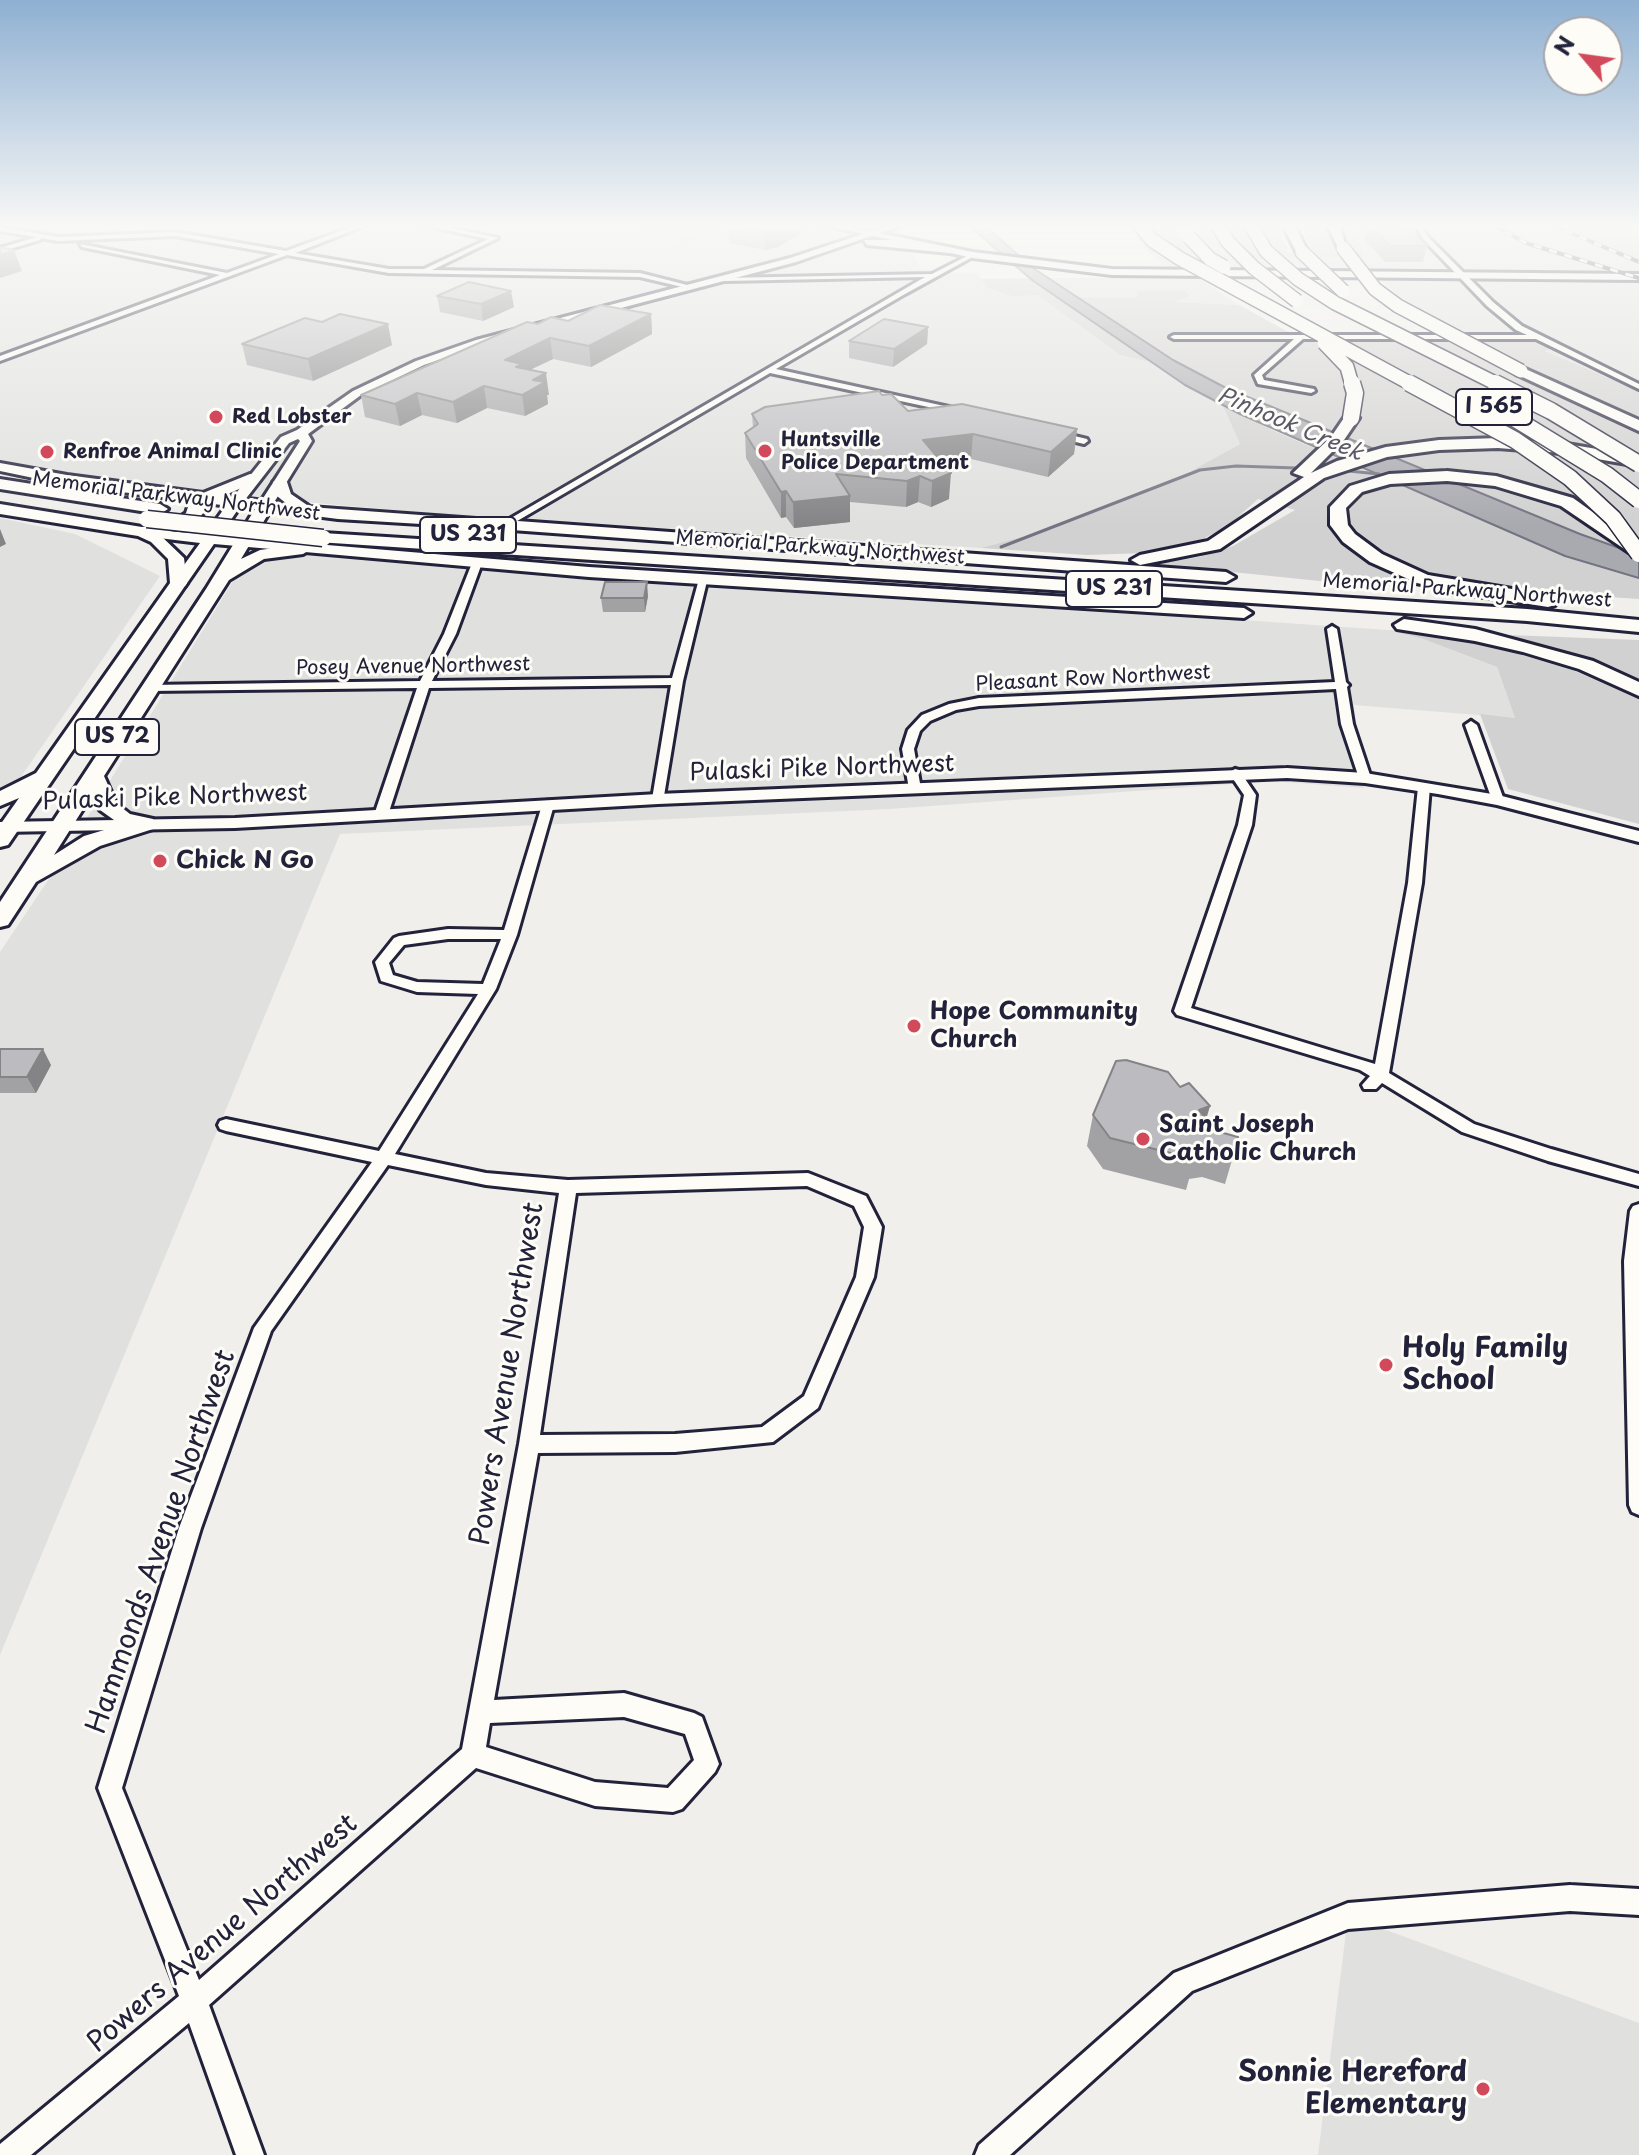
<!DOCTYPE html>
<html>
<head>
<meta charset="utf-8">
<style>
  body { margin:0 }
  #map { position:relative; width:1639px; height:2155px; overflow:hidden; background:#f0efec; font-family:"Playpen Sans",sans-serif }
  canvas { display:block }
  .north { position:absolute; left:1543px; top:16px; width:80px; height:80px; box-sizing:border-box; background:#fdfcf7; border:2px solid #a5a5ac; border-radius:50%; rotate:299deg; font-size:22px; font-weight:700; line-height:32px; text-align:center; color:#22223b }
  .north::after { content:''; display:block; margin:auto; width:28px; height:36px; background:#d1495b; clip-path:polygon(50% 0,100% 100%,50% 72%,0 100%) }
</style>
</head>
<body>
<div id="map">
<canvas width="1639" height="2155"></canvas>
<div class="north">N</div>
</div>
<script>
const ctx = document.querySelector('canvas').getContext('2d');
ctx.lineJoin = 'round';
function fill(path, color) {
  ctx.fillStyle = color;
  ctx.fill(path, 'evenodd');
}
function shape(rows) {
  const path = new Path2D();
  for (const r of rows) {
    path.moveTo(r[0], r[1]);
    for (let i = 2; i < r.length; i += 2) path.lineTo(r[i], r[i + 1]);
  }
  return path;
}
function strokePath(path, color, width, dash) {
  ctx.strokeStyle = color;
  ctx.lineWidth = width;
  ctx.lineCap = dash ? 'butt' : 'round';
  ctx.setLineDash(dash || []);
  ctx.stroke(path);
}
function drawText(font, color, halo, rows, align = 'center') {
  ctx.font = font + ' "Playpen Sans",sans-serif';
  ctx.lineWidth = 6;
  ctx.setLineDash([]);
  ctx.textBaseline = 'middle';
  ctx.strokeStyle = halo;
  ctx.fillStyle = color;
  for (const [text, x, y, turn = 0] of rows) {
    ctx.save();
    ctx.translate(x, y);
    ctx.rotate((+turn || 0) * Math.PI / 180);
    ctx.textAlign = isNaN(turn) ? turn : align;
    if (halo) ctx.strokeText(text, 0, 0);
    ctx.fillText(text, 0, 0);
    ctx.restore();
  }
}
const built = shape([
  [0,224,627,224,688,243,727,224,892,224,920,266,943,273,978,273,987,288,1014,297,1037,295,1120,355,1158,364,1185,385,1222,404,1240,444,1189,472,1043,531,981,548,474,517,180,491,54,473,0,463],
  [1347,224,1553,224,1639,262,1639,392,1610,376,1595,374,1544,350,1550,348,1538,340,1479,341,1404,301,1381,280,1626,279,1170,273,1151,254,1224,245,1257,259,1363,257],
  [1049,278,1199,278,1239,305,1171,302,1138,291,1137,298,1078,297],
  [0,518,75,534,160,576,0,807],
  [288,554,1387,630,1423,639,1497,667,1515,718,1354,705,1364,788,1272,781,890,809,340,834,0,1655,0,952,53,873,241,568,268,556],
  [1348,1916,1639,2023,1639,2155,1318,2155]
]);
const green = shape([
  [627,224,727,224,688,243],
  [1124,224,1175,224,1179,238,1198,237,1194,224,1277,224,1289,252,1312,252,1299,224,1347,224,1364,257,1257,259,1224,245,1151,254],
  [1553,224,1639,224,1639,262,1620,253],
  [1029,278,1099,324,1158,364,1120,355,1037,295,1014,297,987,288,981,279],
  [1138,291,1186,291,1189,296,1174,302,1239,305,1292,334,1169,337,1178,340,1538,340,1552,348,1545,351,1632,388,1639,392,1639,555,1580,534,1238,394,1173,360,1078,297,1137,298],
  [1222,404,1272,430,1565,556,1639,578,1639,599,1507,590,1428,576,1382,555,1357,537,1350,525,1330,525,1349,547,1377,565,1407,579,1437,588,1329,582,1155,564,1199,557,1233,546,1295,510,1258,499,1228,526,1195,543,1144,553,1087,555,981,548,1043,531,1189,472,1240,444],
  [1387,630,1461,638,1509,648,1554,662,1639,699,1639,824,1508,789,1480,714,1515,718,1497,667,1423,639],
  [1509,635,1639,640,1639,686,1589,662,1513,639]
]);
const water = shape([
  [967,224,983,224,1033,268,1173,360,1226,388,1580,534,1639,555,1639,578,1565,556,1240,414,1185,385,1032,280,967,224]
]);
const stream = shape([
  [1338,470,1379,474],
  [1001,547,1200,470,1236,466,1327,469]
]);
const minor = shape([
  [360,224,369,224,295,253,389,269,424,269,488,239,419,224,433,224,498,238,432,270,640,273,695,287,691,289,640,277,389,273,287,255,0,361,0,356,220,275,82,247,80,244,227,273,279,254,175,236,58,241,41,238,40,240,0,252,0,248,37,237,0,231,0,227,58,237,175,232,286,251,360,224],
  [1415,224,1421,224,1428,237,1493,302,1522,326,1639,384,1639,389,1536,339,1303,339,1262,375,1264,380,1314,389,1315,391,1311,393,1258,384,1254,375,1294,339,1174,339,1170,337,1174,335,1527,335,1516,330,1487,306,1423,239,1415,224],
  [971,254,976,255,905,294,776,369,958,409,962,412,961,414,770,373,507,527,499,525,925,277,724,281,722,278,932,274,971,254],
  [1054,431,1087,439,1088,441,1084,444,1051,436,1051,432,1054,431],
  [477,560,482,563,456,634,432,681,672,678,699,579,708,577,683,681,663,802,658,803,652,799,671,685,429,688,388,815,381,819,374,815,417,688,149,691,143,688,149,685,420,681,444,634,472,563,477,560],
  [1332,626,1337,629,1346,682,1349,685,1347,687,1353,724,1371,778,1369,781,1365,782,1359,778,1341,724,1336,689,979,706,956,710,930,721,920,731,914,749,921,789,915,793,909,789,902,749,908,730,922,715,949,704,979,698,1335,682,1327,629,1332,626],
  [1471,721,1477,725,1504,800,1503,803,1493,803,1492,800,1465,725,1471,721],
  [1235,769,1239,770,1256,795,1252,825,1191,1008,1375,1064,1408,883,1418,787,1419,784,1429,784,1430,787,1422,883,1389,1073,1474,1124,1551,1149,1639,1174,1639,1186,1548,1161,1462,1132,1382,1083,1376,1089,1364,1089,1362,1085,1370,1076,1360,1070,1177,1015,1174,1011,1238,825,1244,795,1229,773,1235,769],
  [548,801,554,805,517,935,496,989,395,1154,486,1173,568,1180,808,1173,866,1196,882,1227,874,1277,818,1408,773,1442,675,1452,538,1453,494,1700,624,1693,694,1713,702,1717,719,1764,715,1772,682,1809,673,1812,595,1806,476,1768,209,2005,264,2155,236,2155,189,2023,31,2155,0,2155,0,2144,179,1996,98,1788,179,1528,254,1328,372,1162,226,1131,220,1129,218,1125,220,1121,226,1119,379,1151,478,994,417,992,381,981,375,962,394,938,399,936,448,929,504,930,542,805,548,801],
  [448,939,501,939,483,984,417,982,393,975,389,963,404,945,448,939],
  [388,1165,486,1185,559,1193,519,1444,462,1749,199,1980,122,1788,201,1528,271,1331,388,1165],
  [807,1186,854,1206,864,1227,856,1277,804,1396,762,1427,675,1434,540,1435,576,1193,807,1186],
  [624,1717,685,1734,694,1760,668,1788,595,1782,486,1747,490,1723,624,1717],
  [1639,1204,1639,1515,1632,1512,1629,1505,1624,1261,1630,1211,1633,1206,1639,1204],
  [1570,1885,1639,1889,1639,1915,1570,1911,1348,1929,1192,1991,1010,2155,975,2155,979,2145,1174,1973,1348,1903,1570,1885]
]);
const tertiary = shape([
  [819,224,835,224,973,252,1112,269,1639,274,1639,280,1112,275,973,258,819,224]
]);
const secondary = shape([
  [819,224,880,224,881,226,877,229,819,224],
  [893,224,906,224,796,262,484,344,424,365,361,395,308,434,312,441,270,509,258,506,300,441,298,439,289,443,241,505,229,502,281,437,297,430,353,391,416,361,476,340,790,258,893,224],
  [864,240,898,240,955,250,950,253,867,245,864,240],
  [1287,768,1365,773,1498,795,1639,831,1639,842,1497,805,1438,794,1365,783,1287,778,658,804,235,828,0,832,0,822,235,818,658,794,1287,768]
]);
const primary = shape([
  [280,478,287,482,291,494,310,507,504,521,511,525,504,529,338,519,260,509,260,503,265,502,287,504,277,496,273,482,280,478],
  [236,498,243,502,220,536,589,567,1244,608,1252,613,1244,618,589,577,214,544,185,586,173,586,171,583,200,543,142,536,135,532,137,529,206,534,231,499,236,498]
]);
const trunk = shape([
  [0,463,67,475,203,493,250,474,260,474,260,480,223,496,265,501,273,506,241,559,260,550,303,544,311,549,303,554,264,559,229,580,104,776,116,803,130,814,153,819,156,824,153,829,100,846,36,882,8,925,0,927,0,902,206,589,255,509,205,503,205,511,198,519,180,530,159,534,184,558,187,583,8,845,0,847,0,825,19,798,0,806,0,791,36,773,170,583,168,559,151,542,138,536,0,514,0,504,142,527,170,523,186,513,189,504,184,500,67,485,0,471,0,463],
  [92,795,100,810,121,825,84,836,54,855,92,795]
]);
const motorway = shape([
  [1282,224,1294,224,1308,252,1306,255,1298,255,1282,224],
  [1327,224,1339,224,1347,250,1339,250,1327,224],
  [1521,367,1639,420,1639,431,1516,374,1514,371,1521,367],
  [1351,413,1359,418,1344,440,1311,473,1337,461,1386,447,1439,440,1498,438,1561,443,1639,456,1639,466,1561,453,1498,448,1439,450,1387,457,1324,478,1220,549,1140,565,1131,560,1140,555,1208,541,1304,477,1293,473,1331,437,1346,415,1351,413],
  [1447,471,1496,476,1573,498,1639,545,1639,559,1561,506,1495,486,1447,481,1390,484,1362,492,1346,508,1348,525,1355,534,1382,554,1428,575,1548,595,1555,597,1557,601,1555,605,1548,607,1465,594,1417,583,1370,562,1343,542,1330,525,1330,507,1350,486,1389,474,1447,471],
  [0,479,160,504,168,509,160,514,0,489,0,479],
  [504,520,1226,572,1235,577,1226,582,498,529,495,525,504,520],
  [323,533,1527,609,1639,620,1639,632,1527,621,317,542,314,538,323,533],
  [1404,619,1475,629,1593,661,1639,682,1639,696,1579,669,1523,652,1475,641,1397,629,1394,625,1404,619]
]);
const rail = shape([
  [1491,224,1526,243,1639,278],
  [1550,224,1639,262]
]);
const motorwayBridgeFar1 = shape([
  [1139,224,1152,240,1179,258,1413,385],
  [1217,224,1228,242,1254,268,1297,301],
  [1250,224,1266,251,1298,279,1335,303,1499,385],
  [1189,237,1210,259,1224,267],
  [1343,248,1375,289,1398,306,1521,371],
  [1302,252,1343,291],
  [1324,343,1347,367,1352,385]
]);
const motorwayBridge = shape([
  [1409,383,1515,440,1570,478,1613,518,1639,554],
  [1495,383,1551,411,1639,464],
  [1509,415,1607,475,1639,500],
  [1351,418,1355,393,1352,383],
  [147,519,323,538]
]);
const wall = shape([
  [728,224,802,224,802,233,778,247,765,250,729,243],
  [1368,224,1427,246,1423,262,1385,262,1364,239],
  [437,296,514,307,483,321,440,312],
  [651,314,652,334,591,367,553,359,530,370,549,395,547,395,548,404,525,416,487,408,457,423,422,415,400,426,365,417,361,395,538,324],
  [928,327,927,344,893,367,849,358,849,341],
  [242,344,392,345,313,381,247,365],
  [882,395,908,411,1077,429,1074,454,1048,477,971,459,941,463,949,499,931,507,918,502,906,507,850,502,850,522,794,528,786,517,781,518,746,458,745,433,753,428,752,414],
  [648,596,645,612,603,612,601,598],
  [0,1049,51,1065,36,1093,0,1093],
  [1180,1087,1234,1153,1225,1184,1202,1177,1189,1179,1186,1190,1103,1169,1087,1146,1093,1115]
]);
const shadedWall = shape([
  [782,224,802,224,802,233,778,247,765,250,764,230],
  [14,250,22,271,0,278,0,255],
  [511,291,514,307,483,321,481,304],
  [651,314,652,334,591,367,589,346],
  [388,324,392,345,313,381,308,359],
  [928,327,927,344,893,367,894,349],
  [550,338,553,359,523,373,505,360],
  [546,373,549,395,547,395,548,404,525,416,522,395,533,380],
  [484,386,487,408,457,423,453,402],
  [417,393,422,415,400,426,395,404],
  [1077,429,1074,454,1048,477,1051,452],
  [973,434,971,459,921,465,923,440],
  [951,473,949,499,931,507,932,481],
  [920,476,918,502,906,507,907,481],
  [786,491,786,517,781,518,781,492],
  [850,496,850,522,794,528,793,502],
  [0,529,6,544,0,547],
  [647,582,648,596,645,612,644,598],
  [43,1049,51,1065,36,1093,27,1077],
  [1210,1106,1201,1137,1199,1110]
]);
const building = shape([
  [736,224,782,224,777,227,764,230,736,224],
  [1369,224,1410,230,1427,246,1389,246,1369,224],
  [0,247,14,250,0,255,0,247],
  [469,282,511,291,481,304,437,296,469,282],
  [600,305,651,314,589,346,550,338,505,360,522,364,516,367,546,373,533,380,545,382,522,395,484,386,453,402,417,393,395,404,361,395,527,322,538,324,551,317,568,321,600,305],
  [340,314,388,324,308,359,242,344,305,318,322,322,340,314],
  [884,319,928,327,894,349,849,341,884,319],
  [879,391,882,395,891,394,908,411,962,404,1077,429,1051,452,973,434,923,440,951,473,932,481,920,476,907,481,836,474,850,496,793,502,786,491,781,492,745,433,758,424,752,414,765,407,879,391],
  [605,582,647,582,644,598,601,598,605,582],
  [0,1049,43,1049,27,1077,0,1077,0,1049],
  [1126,1060,1168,1072,1180,1087,1189,1083,1210,1106,1199,1110,1216,1131,1238,1137,1234,1153,1211,1146,1197,1148,1195,1159,1110,1138,1093,1115,1116,1061,1126,1060]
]);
const markers = [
  [216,417,8,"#d1495b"],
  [765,451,8,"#d1495b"],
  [47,452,8,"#d1495b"],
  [160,861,8,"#d1495b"],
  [914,1026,8,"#d1495b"],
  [1143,1139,8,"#d1495b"],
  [1386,1365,8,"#d1495b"],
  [1483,2089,8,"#d1495b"]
];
const farPoinames = [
  ["Red Lobster",232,417],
  ["Huntsville",781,440],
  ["Police Department",781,463],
  ["Renfroe Animal Clinic",63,452]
];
const farStreetnames = [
  ["Memorial Parkway Northwest",176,497,7],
  ["Memorial Parkway Northwest",820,548,4],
  ["Memorial Parkway Northwest",1467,591,4],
  ["Posey Avenue Northwest",413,667,-1],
  ["Pleasant Row Northwest",1093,679,-3]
];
const shields = [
  [1494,407,76],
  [468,535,96],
  [1114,589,96],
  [117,737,84]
];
const shieldNames = [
  ["I 565",1494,407],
  ["US 231",468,535],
  ["US 231",1114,589],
  ["US 72",117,737]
];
const farWaternames = [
  ["Pinhook Creek",1290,425,23]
];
const streetNames = [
  ["Pulaski Pike Northwest",822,769,-2],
  ["Pulaski Pike Northwest",175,798,-2]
];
const poiNames = [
  ["Chick N Go",176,861],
  ["Hope Community",930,1012],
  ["Church",930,1040],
  ["Saint Joseph",1159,1125],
  ["Catholic Church",1159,1153]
];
const nearPoinames = [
  ["Holy Family",1402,1349],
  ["School",1402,1381],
  ["Sonnie Hereford",1467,2073,"right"],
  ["Elementary",1467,2105,"right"]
];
const nearStreetnames = [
  ["Powers Avenue Northwest",508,1374,-81],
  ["Hammonds Avenue Northwest",162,1542,-71],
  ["Powers Avenue Northwest",223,1934,-41]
];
fill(built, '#e0e0df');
fill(green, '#d2d1d1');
fill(water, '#a9a9b0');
strokePath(water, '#737381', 2);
strokePath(stream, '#737381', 3);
strokePath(minor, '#22223b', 6);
strokePath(tertiary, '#22223b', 6);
strokePath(secondary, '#22223b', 6);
strokePath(primary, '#22223b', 6);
strokePath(trunk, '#22223b', 6);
strokePath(motorway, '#22223b', 6);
fill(minor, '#fdfcf7');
fill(tertiary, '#fdfcf7');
fill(secondary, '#fdfcf7');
fill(primary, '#fdfcf7');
fill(trunk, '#fdfcf7');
fill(motorway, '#fdfcf7');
strokePath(rail, '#22223b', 4);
strokePath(rail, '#fdfcf7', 3, [8]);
strokePath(motorwayBridgeFar1, '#22223b', 16, []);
strokePath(motorwayBridge, '#22223b', 19, []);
strokePath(motorwayBridgeFar1, '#fdfcf7', 13);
strokePath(motorwayBridge, '#fdfcf7', 16);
fill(wall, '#a2a2a5');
fill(shadedWall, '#848486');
fill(building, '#bcbcc0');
strokePath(building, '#848486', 2);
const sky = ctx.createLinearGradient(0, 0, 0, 526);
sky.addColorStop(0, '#8fb0d2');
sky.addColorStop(0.43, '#f8f8f6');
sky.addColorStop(1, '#f8f8f600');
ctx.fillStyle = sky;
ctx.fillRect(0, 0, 1639, 526);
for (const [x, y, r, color] of markers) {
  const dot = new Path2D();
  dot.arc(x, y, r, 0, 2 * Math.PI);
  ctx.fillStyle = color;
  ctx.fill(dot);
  strokePath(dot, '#fdfcf7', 3);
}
drawText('bold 20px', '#22223b', '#fdfcf7', farPoinames, 'left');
drawText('20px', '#22223b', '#fdfcf7', farStreetnames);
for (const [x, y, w] of shields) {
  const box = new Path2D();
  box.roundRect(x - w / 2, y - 18, w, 36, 6);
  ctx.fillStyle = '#fdfcf7';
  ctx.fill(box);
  strokePath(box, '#22223b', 2);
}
drawText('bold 22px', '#22223b', null, shieldNames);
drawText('italic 22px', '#58586a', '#fdfcf7', farWaternames);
drawText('24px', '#22223b', '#fdfcf7', streetNames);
drawText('bold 24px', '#22223b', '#fdfcf7', poiNames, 'left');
drawText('bold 28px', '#22223b', '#fdfcf7', nearPoinames, 'left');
drawText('28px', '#22223b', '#fdfcf7', nearStreetnames);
</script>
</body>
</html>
